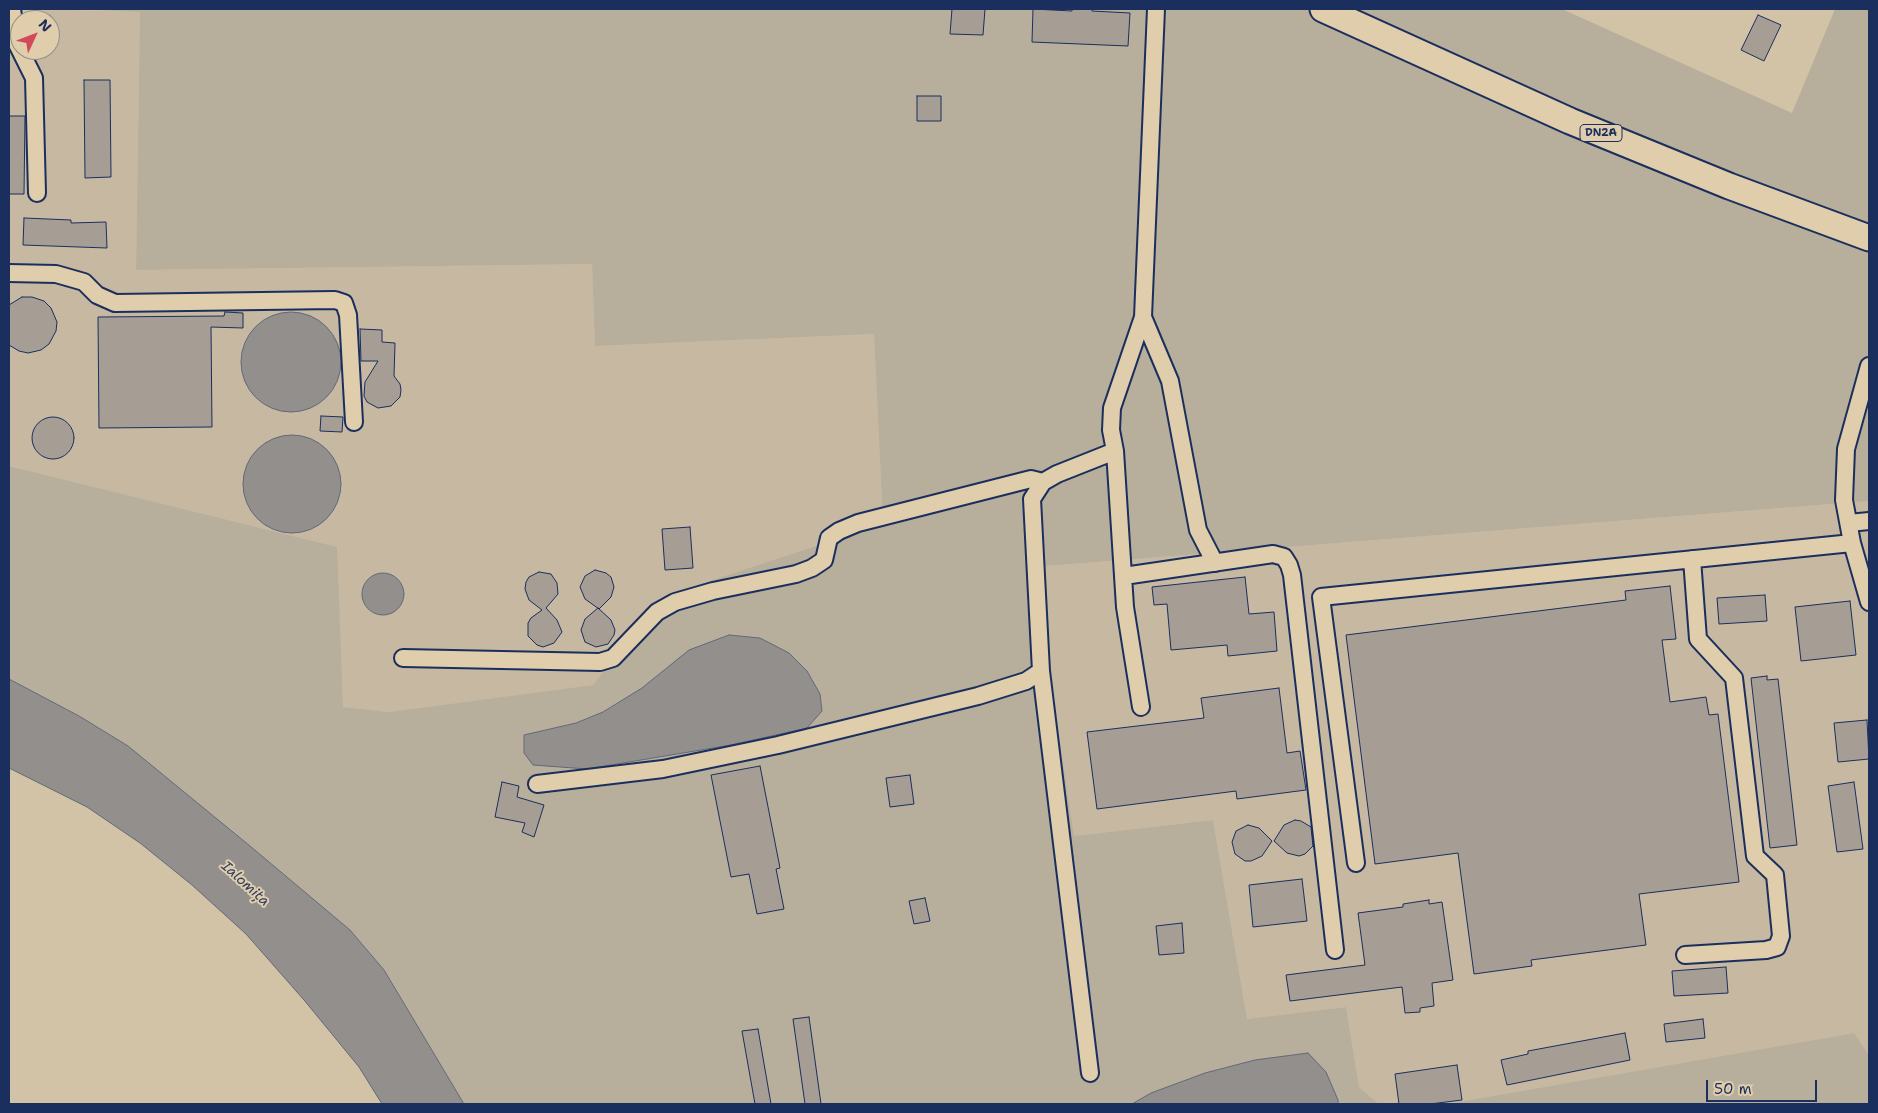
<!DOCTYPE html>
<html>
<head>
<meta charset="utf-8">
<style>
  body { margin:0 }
  #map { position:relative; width:1878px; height:1113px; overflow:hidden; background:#d3c3a6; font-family:"Shantell Sans",sans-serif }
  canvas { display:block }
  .frame { position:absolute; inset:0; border:10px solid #1b2f5e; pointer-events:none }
  .north { position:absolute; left:10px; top:10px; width:50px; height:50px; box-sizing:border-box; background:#dfcdab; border:1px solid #918e8c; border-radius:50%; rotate:47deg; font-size:14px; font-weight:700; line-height:20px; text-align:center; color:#1b2f5e }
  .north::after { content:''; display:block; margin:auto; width:18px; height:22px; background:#d1495b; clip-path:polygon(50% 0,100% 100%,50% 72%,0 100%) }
  .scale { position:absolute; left:1706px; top:1080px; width:111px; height:22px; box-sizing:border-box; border:2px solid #1b2f5e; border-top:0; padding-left:6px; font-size:15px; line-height:18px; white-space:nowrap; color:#1b2f5e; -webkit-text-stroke:4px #dfcdab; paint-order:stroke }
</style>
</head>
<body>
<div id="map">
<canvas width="1878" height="1113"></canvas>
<div class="frame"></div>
<div class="north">N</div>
<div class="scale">50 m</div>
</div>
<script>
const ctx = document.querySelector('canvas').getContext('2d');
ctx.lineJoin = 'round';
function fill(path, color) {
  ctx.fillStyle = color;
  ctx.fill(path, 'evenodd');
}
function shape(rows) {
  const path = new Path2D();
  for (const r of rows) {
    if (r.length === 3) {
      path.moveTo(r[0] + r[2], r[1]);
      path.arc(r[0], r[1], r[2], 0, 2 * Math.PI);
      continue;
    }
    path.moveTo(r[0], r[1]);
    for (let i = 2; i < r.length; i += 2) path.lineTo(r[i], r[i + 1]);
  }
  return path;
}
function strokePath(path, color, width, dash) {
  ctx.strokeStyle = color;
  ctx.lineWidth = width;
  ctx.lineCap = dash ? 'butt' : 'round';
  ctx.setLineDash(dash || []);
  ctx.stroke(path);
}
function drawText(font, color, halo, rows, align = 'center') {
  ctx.font = font + ' "Shantell Sans",sans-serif';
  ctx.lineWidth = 4;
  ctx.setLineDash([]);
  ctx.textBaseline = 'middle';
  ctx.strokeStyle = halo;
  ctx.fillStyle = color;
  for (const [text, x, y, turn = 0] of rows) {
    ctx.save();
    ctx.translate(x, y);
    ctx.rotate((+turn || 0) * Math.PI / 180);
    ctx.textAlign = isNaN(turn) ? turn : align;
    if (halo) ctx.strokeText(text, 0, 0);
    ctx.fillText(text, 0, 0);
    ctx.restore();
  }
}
const built = shape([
  [31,9,140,12,136,270,592,264,595,346,874,334,883,524,664,596,593,685,389,712,343,707,336,547,9,466,9,36,20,50,50,50,50,20,33,20],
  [1869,501,1869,1055,1854,1033,1447,1104,1379,1104,1359,1087,1346,1007,1247,1019,1213,820,1074,836,1034,567]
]);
const green = shape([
  [71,9,1562,9,1792,113,1835,9,1869,9,1869,501,1034,567,1074,836,1213,820,1247,1019,1346,1007,1359,1087,1379,1104,464,1104,384,970,350,930,250,846,128,746,79,716,9,679,9,466,337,547,343,707,389,712,593,685,664,596,883,524,874,334,595,346,592,264,136,270,140,12],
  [1854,1033,1869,1055,1869,1104,1447,1104]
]);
const water = shape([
  [291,362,50],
  [292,484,49],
  [383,594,21],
  [729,635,760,638,789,653,807,671,820,694,822,711,807,728,731,745,587,769,533,765,524,753,524,735,576,723,603,712,642,688,689,650,729,635],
  [9,679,79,716,128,746,250,846,350,930,384,970,464,1104,382,1104,359,1067,304,1000,246,934,192,885,140,843,87,807,9,768,9,679],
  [1308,1053,1326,1072,1338,1100,1338,1104,1132,1104,1151,1093,1205,1073,1255,1060,1308,1053]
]);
const building = shape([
  [952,9,985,9,983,35,950,34,952,9],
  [1033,9,1072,11,1072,9,1092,9,1092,11,1130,13,1128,46,1032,42,1033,9],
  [1758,15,1781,25,1764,61,1741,50,1758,15],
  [84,80,110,80,111,177,85,178,84,80],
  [917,96,941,96,941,121,917,121,917,96],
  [9,116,25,116,24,194,9,194,9,116],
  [24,218,71,220,71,223,106,222,107,248,23,245,24,218],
  [22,297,32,297,44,301,51,308,57,322,56,331,49,344,41,350,28,353,19,351,9,345,9,305,22,297],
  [225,312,243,313,243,328,211,327,212,427,99,428,98,317,224,316,225,312],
  [360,329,382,330,382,342,395,343,394,376,400,384,401,390,400,397,391,406,378,408,367,402,364,396,365,382,378,361,361,361,360,329],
  [321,416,343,417,342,432,320,431,321,416],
  [53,438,21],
  [690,527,693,568,665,570,662,529,690,527],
  [595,570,606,573,611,577,614,587,611,597,599,609,585,599,580,587,585,576,595,570],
  [539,572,551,574,557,583,558,594,546,608,557,620,562,632,554,643,543,647,537,645,528,636,528,623,531,618,542,610,529,600,525,589,526,582,529,577,539,572],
  [1245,577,1249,614,1274,612,1277,651,1228,656,1227,645,1171,650,1167,604,1154,605,1152,587,1245,577],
  [1670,586,1676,639,1662,640,1670,702,1706,697,1709,715,1718,714,1739,882,1639,894,1646,945,1531,960,1532,966,1474,974,1458,853,1375,864,1346,635,1626,600,1625,591,1670,586],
  [1765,595,1767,621,1719,624,1717,598,1765,595],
  [1850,601,1856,655,1801,661,1795,607,1850,601],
  [598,608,611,620,615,630,614,635,608,644,596,647,585,642,581,630,585,619,598,608],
  [1767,676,1767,680,1778,679,1797,845,1770,848,1751,678,1767,676],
  [1279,688,1287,753,1300,751,1306,790,1237,799,1236,791,1097,809,1087,732,1204,718,1201,698,1279,688],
  [1867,720,1869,759,1838,762,1834,723,1867,720],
  [760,766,780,868,776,869,784,909,757,914,749,874,731,877,711,775,760,766],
  [910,775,914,804,890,807,886,778,910,775],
  [502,782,519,786,517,797,544,805,534,837,522,832,525,823,495,817,502,782],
  [1854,782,1863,849,1837,852,1828,786,1854,782],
  [1295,820,1301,821,1311,827,1313,846,1305,854,1299,856,1287,853,1274,841,1284,825,1295,820],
  [1248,825,1259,828,1272,841,1262,856,1251,861,1245,861,1235,854,1232,842,1236,831,1248,825],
  [1302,879,1307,921,1253,927,1249,885,1302,879],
  [925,898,930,921,914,924,909,901,925,898],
  [1429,900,1429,904,1442,902,1453,980,1432,983,1434,1006,1420,1008,1420,1012,1405,1013,1402,987,1290,1001,1286,975,1365,965,1358,913,1403,907,1403,904,1429,900],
  [1182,923,1184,953,1159,955,1156,926,1182,923],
  [1726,967,1728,993,1674,996,1672,971,1726,967],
  [809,1017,821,1104,805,1104,793,1019,809,1017],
  [1703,1019,1705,1038,1666,1042,1664,1024,1703,1019],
  [758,1029,771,1104,755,1104,742,1031,758,1029],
  [1625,1033,1630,1060,1507,1085,1501,1060,1528,1054,1528,1051,1625,1033],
  [1457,1065,1462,1100,1430,1104,1399,1104,1395,1074,1457,1065]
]);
const minor = shape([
  [12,9,17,44,34,78,37,193],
  [9,273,56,274,84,282,97,295,115,303,335,300,344,303,348,315,354,422],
  [1143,317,1170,381,1198,530,1215,563],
  [1869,366,1846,449,1844,500,1852,543,1869,602],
  [1849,523,1869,521],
  [1124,576,1273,554,1284,557,1289,565,1292,575,1335,950],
  [403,658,600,662,613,658,657,612,675,602,713,591,796,574,812,568,824,560,829,538,839,531,858,523,1031,479,1043,482],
  [1141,707,1125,607,1115,451,1111,430,1112,408,1143,317,1156,9],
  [537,784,663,769,778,745,978,696,1026,681,1041,671],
  [1356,863,1321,597,1852,543],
  [1685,955,1766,950,1777,947,1781,936,1775,875,1755,856,1734,678,1698,639,1692,559],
  [1090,1073,1041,671,1032,499,1043,482,1057,474,1115,451]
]);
const highway = shape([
  [1323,9,1570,121,1729,186,1869,238]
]);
const shields = [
  [1601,133,42]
];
const shieldNames = [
  ["DN2A",1601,133]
];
const waterNames = [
  ["Ialomița",245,884,42]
];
fill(built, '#c6b8a1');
fill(green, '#b8ae9c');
fill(water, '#928f8d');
strokePath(water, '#62697a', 1);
fill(building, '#a69e95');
strokePath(building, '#1b2f5e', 1);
strokePath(minor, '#1b2f5e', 20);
strokePath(highway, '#1b2f5e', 29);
strokePath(minor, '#dfcdab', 16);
strokePath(highway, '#dfcdab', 25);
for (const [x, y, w] of shields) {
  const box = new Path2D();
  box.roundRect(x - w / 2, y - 8.5, w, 17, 4);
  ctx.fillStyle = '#dfcdab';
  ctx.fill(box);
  strokePath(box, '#1b2f5e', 1);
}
drawText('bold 11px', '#1b2f5e', null, shieldNames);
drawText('italic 14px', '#2d3d65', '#dfcdab', waterNames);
</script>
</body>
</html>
